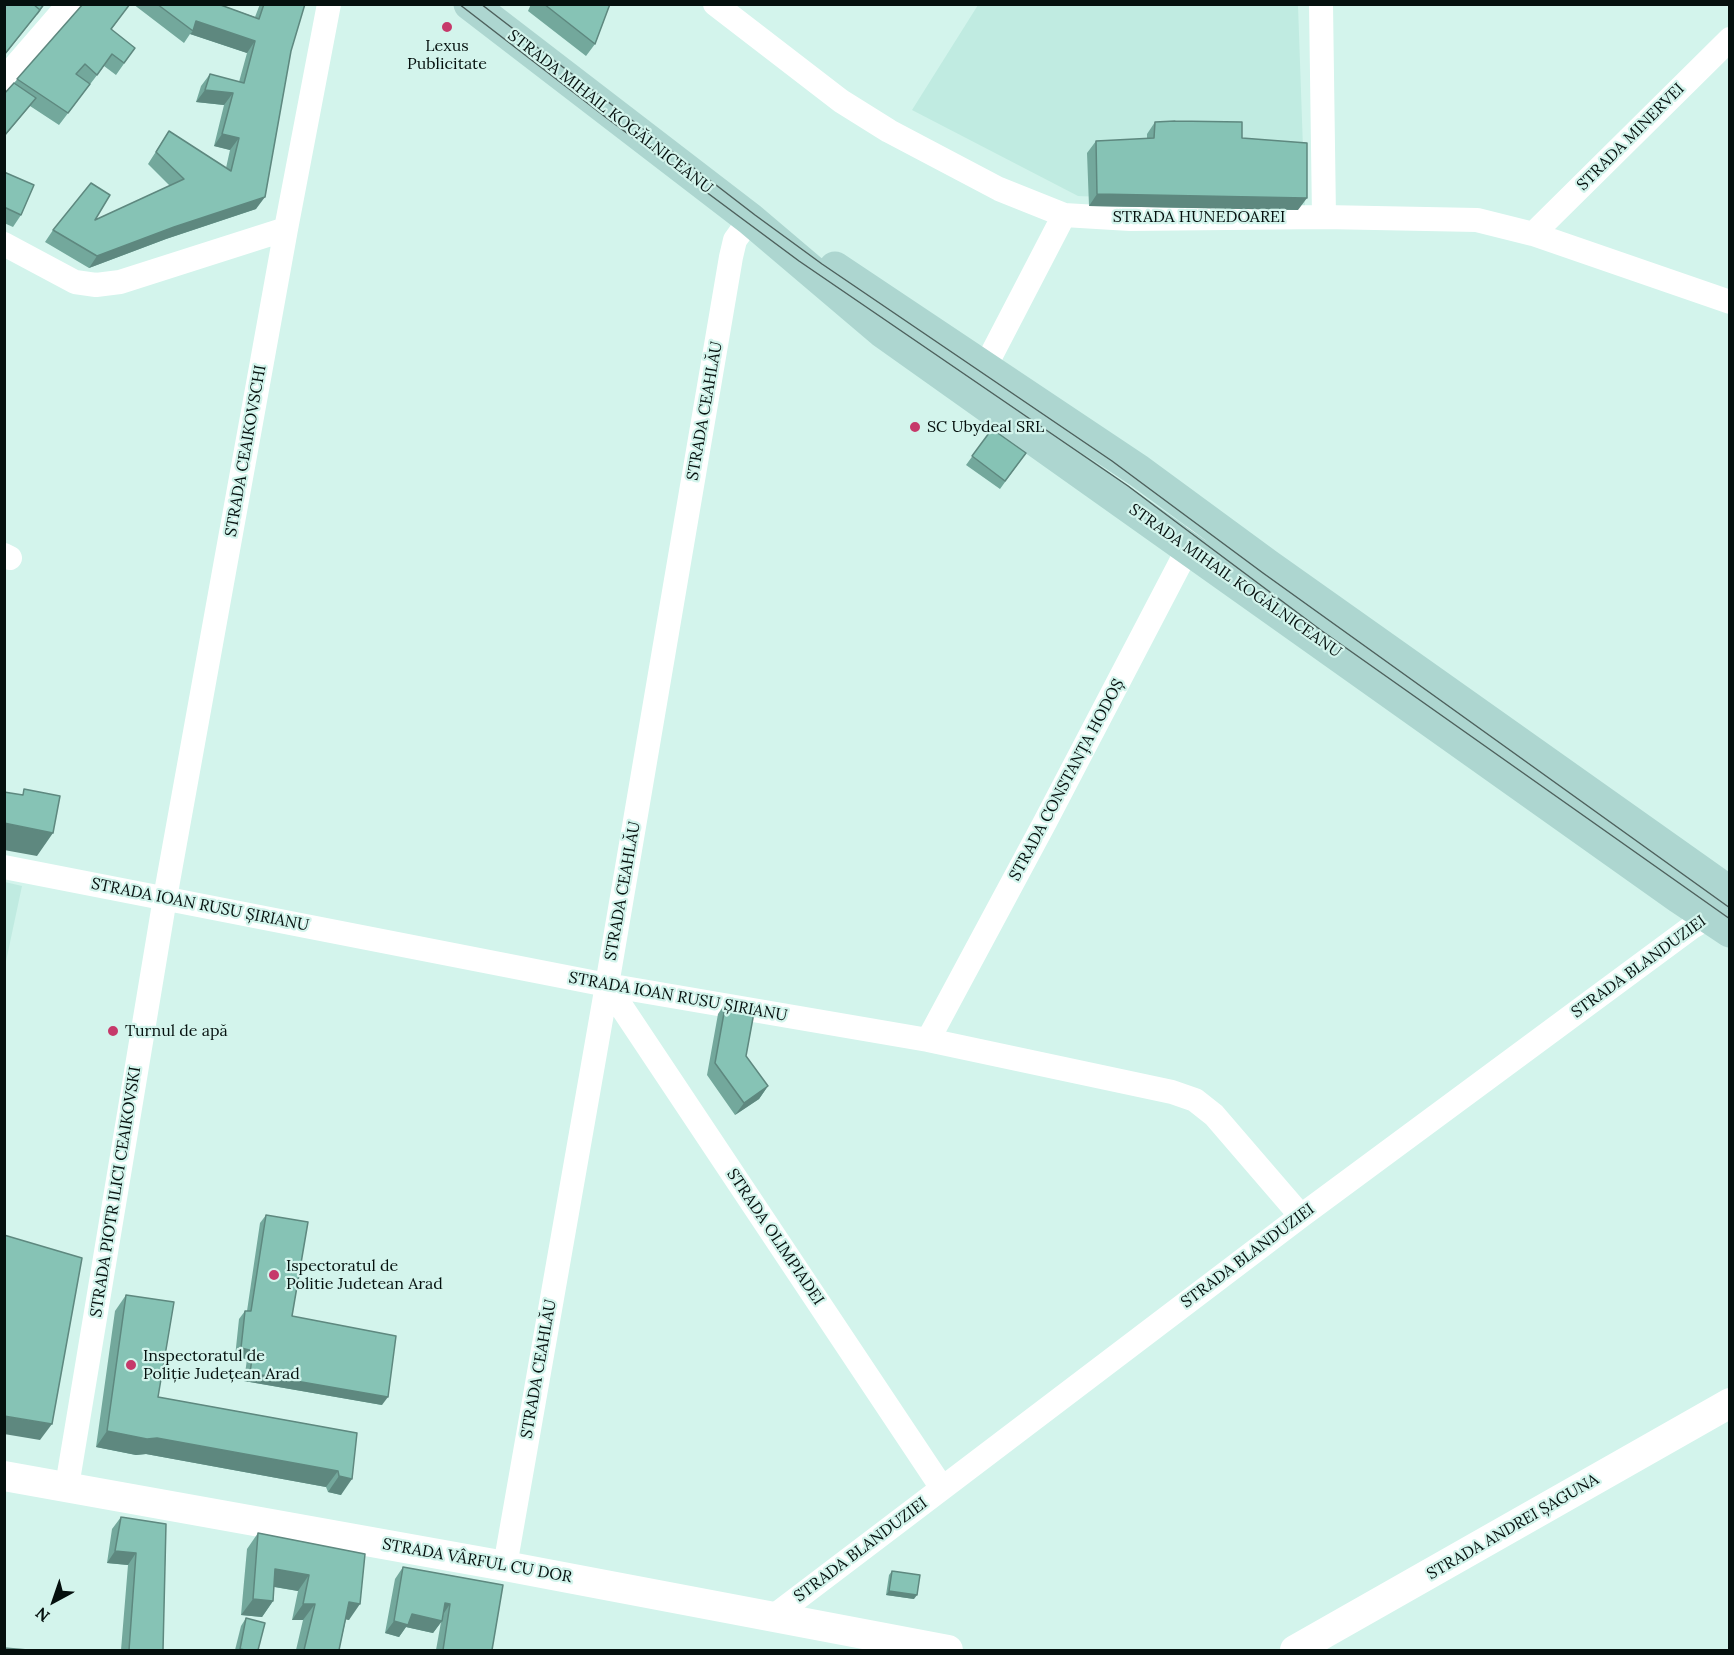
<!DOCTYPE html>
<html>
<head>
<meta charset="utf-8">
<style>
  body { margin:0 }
  #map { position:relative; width:1734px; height:1655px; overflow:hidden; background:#d3f4ec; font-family:Lora,serif }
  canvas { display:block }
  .frame { position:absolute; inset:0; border:6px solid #05100e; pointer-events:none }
  .north { position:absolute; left:24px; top:1571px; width:60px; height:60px; -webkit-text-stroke:4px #d3f4ec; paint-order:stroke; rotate:220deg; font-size:16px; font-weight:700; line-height:24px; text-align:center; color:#05100e }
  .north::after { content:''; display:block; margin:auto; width:21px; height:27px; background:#05100e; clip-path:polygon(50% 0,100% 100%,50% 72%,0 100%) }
</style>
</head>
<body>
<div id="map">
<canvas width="1734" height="1655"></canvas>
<div class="frame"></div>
<div class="north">N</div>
</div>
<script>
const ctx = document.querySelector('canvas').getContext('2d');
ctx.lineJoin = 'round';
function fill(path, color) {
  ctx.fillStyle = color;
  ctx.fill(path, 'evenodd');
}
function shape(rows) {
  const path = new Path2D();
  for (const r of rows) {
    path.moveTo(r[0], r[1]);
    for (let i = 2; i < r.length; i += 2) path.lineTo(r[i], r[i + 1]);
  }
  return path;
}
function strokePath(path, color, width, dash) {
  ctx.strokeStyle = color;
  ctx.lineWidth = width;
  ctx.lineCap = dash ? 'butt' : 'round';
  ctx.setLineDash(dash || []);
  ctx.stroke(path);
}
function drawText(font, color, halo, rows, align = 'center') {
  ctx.font = font + ' Lora,serif';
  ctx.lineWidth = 4.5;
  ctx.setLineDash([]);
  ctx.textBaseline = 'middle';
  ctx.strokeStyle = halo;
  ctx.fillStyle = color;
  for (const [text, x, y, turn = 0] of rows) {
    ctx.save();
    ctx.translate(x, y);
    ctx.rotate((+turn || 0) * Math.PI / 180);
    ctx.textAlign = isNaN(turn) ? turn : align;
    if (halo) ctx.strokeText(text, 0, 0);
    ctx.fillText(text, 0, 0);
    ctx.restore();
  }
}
const built = shape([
  [978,5,1298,5,1305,206,1078,196,912,110],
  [5,882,22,886,5,966,4,882]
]);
const minor = shape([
  [715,4,841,101,889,131,999,189,1064,215,1130,219,1324,217,1477,220,1533,234,1730,302],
  [1321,4,1324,217],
  [4,79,69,4],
  [1533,234,1730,39],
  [4,244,75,282,96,285,120,282,286,229],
  [984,369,1064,215],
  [4,555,10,558],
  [4,867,607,985,928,1040,1172,1092,1195,1100,1214,1115,1301,1216],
  [607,985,942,1488],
  [928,1040,1044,824,1195,535],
  [67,1486,165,898,286,229,329,4],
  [505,1566,607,985,731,257,735,240,750,219],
  [774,1616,1301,1216,1692,927,1720,911]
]);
const tertiary = shape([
  [4,1476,505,1566,948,1650],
  [1295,1650,1730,1403]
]);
const secondary = shape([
  [470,4,750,219,882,331,1679,897,1730,931],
  [835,268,1139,471,1267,565,1730,893]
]);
const tram = shape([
  [459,4,608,119,799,261,1128,486,1322,631,1730,919],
  [481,4,755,215,822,264,1112,461,1263,573,1730,908]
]);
const wall = shape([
  [83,4,130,4,111,30,135,48,116,75,104,66,59,125,30,106,14,83],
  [133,4,218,4,255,17,260,4,305,4,291,51,256,209,166,239,89,268,45,242,53,230,95,220,170,186,148,164,169,131,226,168,230,150,214,146,224,105,196,102,201,86,210,74,239,82,247,53,190,34,184,43],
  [531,4,610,4,595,44,586,56,528,11],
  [1155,122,1242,138,1298,210,1089,206,1087,153,1096,141,1147,139,1147,134],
  [4,172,21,215,13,227,4,223],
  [992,429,1026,453,1000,489,966,465],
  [726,1002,746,1056,768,1086,759,1099,735,1115,707,1075,718,1014],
  [266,1215,292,1316,382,1405,244,1381,247,1359,235,1357,239,1319,245,1311,247,1311,260,1223],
  [126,1295,158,1397,357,1433,341,1495,328,1492,326,1487,146,1454,136,1455,96,1447,115,1311],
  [121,1517,166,1524,163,1650,121,1650,128,1565,107,1563,112,1529],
  [258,1533,365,1554,349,1620,346,1619,339,1650,296,1650,303,1620,292,1620,298,1591,274,1587,273,1601,262,1617,241,1615,247,1549],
  [403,1567,503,1585,492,1650,436,1650,441,1622,433,1633,406,1627,399,1637,385,1633,395,1579],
  [892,1571,914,1599,886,1595,889,1575],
  [246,1618,258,1650,235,1650,241,1626]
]);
const shadedWall = shape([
  [44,4,45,4,4,56,4,55],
  [196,21,255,41,247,53,190,34,193,31],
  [205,90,233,93,224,105,196,102],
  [36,98,30,106,4,137,4,136],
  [222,134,239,138,230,150,214,146],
  [1097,194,1307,198,1298,210,1089,206],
  [265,197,256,209,166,239,89,268,97,256,174,227],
  [4,823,53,833,37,856,4,850],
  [768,1086,759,1099,735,1115,744,1103],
  [241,1348,253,1351,247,1359,235,1357],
  [250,1373,388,1397,382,1405,244,1381],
  [4,1416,52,1424,40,1440,4,1434],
  [107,1431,157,1438,338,1471,326,1487,146,1454,136,1455,96,1447],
  [339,1476,352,1479,341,1495,328,1492],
  [115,1551,136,1553,128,1565,107,1563],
  [275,1569,309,1575,298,1591,264,1585],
  [889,1591,917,1595,914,1599,886,1595],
  [253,1599,273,1601,262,1617,241,1615],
  [349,1602,360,1604,349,1620,338,1618],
  [445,1603,450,1604,442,1616],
  [303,1604,315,1604,303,1620,292,1620],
  [412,1614,442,1621,433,1633,406,1627,399,1637,385,1633,394,1621]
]);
const building = shape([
  [4,4,33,4,40,10,4,55,4,4],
  [33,4,44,4,37,14,40,10,33,4],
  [83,4,130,4,111,29,135,48,124,63,112,54,97,75,85,64,76,74,90,84,68,113,17,79,83,4],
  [157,4,218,4,259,19,264,4,305,4,291,51,265,197,174,227,97,256,53,230,91,183,110,195,95,220,184,179,156,152,169,131,231,171,239,138,222,134,233,93,205,90,210,74,244,83,255,41,196,21,193,31,157,4],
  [544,4,610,4,595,44,544,4],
  [14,83,36,98,4,136,5,134,4,133,4,94,14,83],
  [1175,121,1242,122,1242,138,1307,143,1307,198,1097,194,1096,141,1154,138,1155,122,1175,121],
  [4,172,34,185,21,215,4,207,4,172],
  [992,429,1026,453,1005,481,972,456,992,429],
  [24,789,60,796,53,833,4,823,4,792,23,795,24,789],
  [726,1002,755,1007,746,1056,768,1086,744,1103,715,1063,726,1002],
  [266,1215,308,1222,292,1316,396,1336,388,1397,250,1373,253,1351,241,1348,245,1311,251,1311,266,1215],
  [4,1235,82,1258,52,1424,4,1416,4,1235],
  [126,1295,174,1302,158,1397,357,1433,352,1479,339,1476,338,1471,157,1438,147,1439,107,1431,126,1295],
  [121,1517,166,1524,163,1650,129,1650,136,1553,115,1551,121,1517],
  [258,1533,365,1554,360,1604,349,1602,339,1650,304,1650,315,1604,303,1604,309,1575,275,1569,273,1601,253,1599,258,1533],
  [403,1567,503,1585,492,1650,443,1650,450,1604,445,1603,442,1621,412,1614,408,1625,394,1621,403,1567],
  [892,1571,920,1575,917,1595,889,1591,892,1571],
  [246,1618,265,1623,258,1650,245,1650,240,1649,246,1618],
  [4,1648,28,1650,4,1650,4,1648]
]);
const markers = [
  [447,27,6,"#c6396a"],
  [915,427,6,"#c6396a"],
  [113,1031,6,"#c6396a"],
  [274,1275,6,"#c6396a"],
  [131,1365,6,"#c6396a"]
];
const poiNames = [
  ["Lexus",447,46,"center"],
  ["Publicitate",447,64,"center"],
  ["SC Ubydeal SRL",927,427],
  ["Turnul de apă",125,1031],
  ["Ispectoratul de",286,1266],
  ["Politie Judetean Arad",286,1284],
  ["Inspectoratul de",143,1356],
  ["Poliție Județean Arad",143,1374]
];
const streetNames = [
  ["STRADA MIHAIL KOGĂLNICEANU",610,112,38],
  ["STRADA MINERVEI",1631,137,-45],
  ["STRADA HUNEDOAREI",1199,217],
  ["STRADA CEAHLĂU",705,411,-80],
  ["STRADA CEAIKOVSCHI",246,451,-80],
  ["STRADA MIHAIL KOGĂLNICEANU",1235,581,35],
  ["STRADA CONSTANȚA HODOȘ",1067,780,-62],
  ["STRADA CEAHLĂU",623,891,-80],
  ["STRADA IOAN RUSU ȘIRIANU",200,905,11],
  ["STRADA BLANDUZIEI",1639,967,-36],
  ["STRADA IOAN RUSU ȘIRIANU",678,997,10],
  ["STRADA PIOTR ILICI CEAIKOVSKI",116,1192,-81],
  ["STRADA OLIMPIADEI",775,1237,56],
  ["STRADA BLANDUZIEI",1248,1256,-37],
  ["STRADA CEAHLĂU",539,1369,-80],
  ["STRADA ANDREI ȘAGUNA",1513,1527,-30],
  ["STRADA BLANDUZIEI",861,1550,-37],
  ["STRADA VÂRFUL CU DOR",477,1561,10]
];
fill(built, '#c0ebe1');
strokePath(minor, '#fff', 24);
strokePath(tertiary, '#fff', 30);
strokePath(secondary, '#add6d0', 33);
strokePath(tram, '#4e615d', 1.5);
fill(wall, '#73a89c');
fill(shadedWall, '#5e887f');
fill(building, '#86c3b5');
strokePath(building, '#5e887f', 1.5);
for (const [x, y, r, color] of markers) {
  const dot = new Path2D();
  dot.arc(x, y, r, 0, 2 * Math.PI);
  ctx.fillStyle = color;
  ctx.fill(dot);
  strokePath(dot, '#d3f4ec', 2);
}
drawText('16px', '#05100e', '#d3f4ec', poiNames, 'left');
drawText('16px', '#05100e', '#d3f4ec', streetNames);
</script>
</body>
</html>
